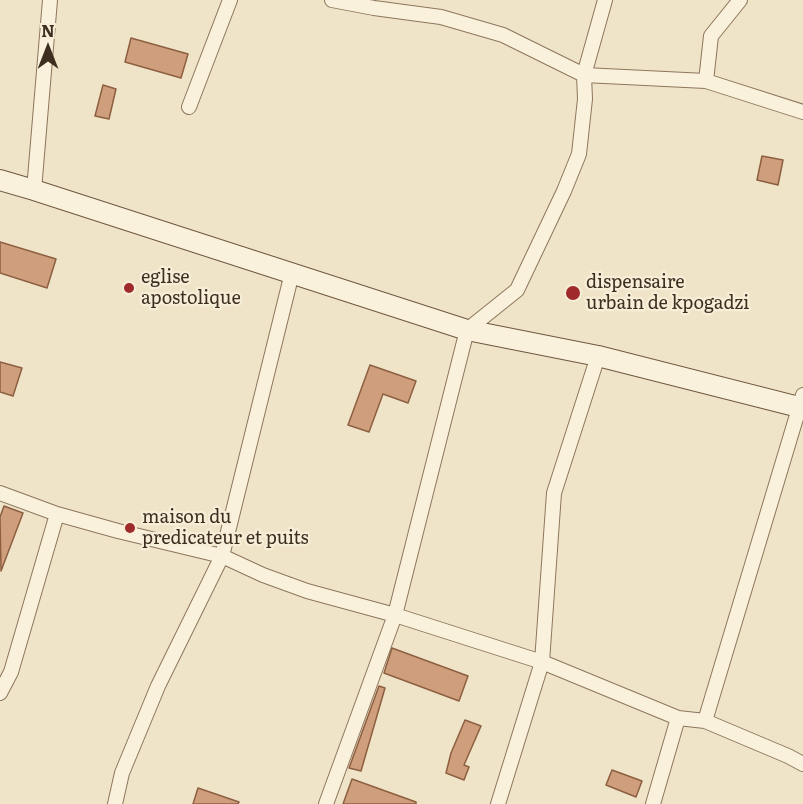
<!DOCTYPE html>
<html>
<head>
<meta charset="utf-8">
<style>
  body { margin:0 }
  #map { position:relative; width:803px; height:804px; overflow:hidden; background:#f0e4c8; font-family:Literata,serif }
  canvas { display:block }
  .north { position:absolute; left:18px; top:18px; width:60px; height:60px; -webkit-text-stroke:4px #f7eed8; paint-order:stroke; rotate:0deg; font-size:16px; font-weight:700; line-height:24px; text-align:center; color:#3d2e20 }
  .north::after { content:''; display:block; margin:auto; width:21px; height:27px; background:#3d2e20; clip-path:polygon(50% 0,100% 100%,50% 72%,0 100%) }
</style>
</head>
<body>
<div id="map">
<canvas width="803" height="804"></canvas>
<div class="north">N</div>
</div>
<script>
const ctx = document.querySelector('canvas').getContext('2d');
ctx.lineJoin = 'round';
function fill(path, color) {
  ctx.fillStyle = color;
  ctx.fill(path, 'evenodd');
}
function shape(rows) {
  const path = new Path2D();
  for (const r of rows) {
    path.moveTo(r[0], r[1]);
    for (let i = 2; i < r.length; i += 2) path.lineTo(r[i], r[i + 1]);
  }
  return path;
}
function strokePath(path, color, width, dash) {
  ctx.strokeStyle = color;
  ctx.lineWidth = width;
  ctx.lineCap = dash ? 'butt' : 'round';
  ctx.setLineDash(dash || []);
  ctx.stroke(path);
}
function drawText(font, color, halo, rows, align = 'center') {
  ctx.font = font + ' Literata,serif';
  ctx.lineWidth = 4.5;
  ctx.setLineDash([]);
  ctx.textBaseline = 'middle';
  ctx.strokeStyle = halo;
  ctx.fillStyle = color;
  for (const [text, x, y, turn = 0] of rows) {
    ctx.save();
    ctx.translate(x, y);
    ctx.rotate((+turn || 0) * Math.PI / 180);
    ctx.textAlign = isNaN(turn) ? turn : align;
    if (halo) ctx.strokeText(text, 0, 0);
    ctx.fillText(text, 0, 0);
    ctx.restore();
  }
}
const building = shape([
  [131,38,188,54,181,78,125,62,131,38],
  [103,85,116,89,109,119,95,116,103,85],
  [762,156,783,160,778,185,757,180,762,156],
  [0,242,56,259,47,288,0,273,0,242],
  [0,362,22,368,13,396,0,392,0,362],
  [370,365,416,381,408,403,383,394,369,432,348,425,370,365],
  [4,506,23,513,1,571,0,517,4,506],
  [392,648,468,676,459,701,384,673,392,648],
  [379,686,385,688,361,771,349,768,379,686],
  [465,720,481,726,464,765,469,767,464,780,446,773,451,753,465,720],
  [612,770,642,781,636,797,606,785,612,770],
  [352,779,416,802,416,804,343,804,352,779],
  [198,788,239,802,238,804,193,804,198,788]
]);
const street = shape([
  [332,0,374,8,441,17,503,35,584,75,706,81,803,112],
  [706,81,711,36,740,0],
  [189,107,230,0],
  [34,190,50,0],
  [0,493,57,514,118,531,222,556,263,575,307,591,395,615,542,662,678,718,705,721,788,756,803,764],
  [0,693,11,672,57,514],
  [705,721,803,395],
  [115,804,122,773,158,686,222,556,292,273],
  [326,804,395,615,467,330,517,290,564,191,579,154,585,99,584,75,605,0],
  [498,804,542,662,554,493,598,356],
  [653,804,678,718]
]);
const secondary = shape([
  [0,180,34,190,467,330,598,356,803,408]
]);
const markers = [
  [129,288,6,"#9e2a2b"],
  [573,293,8,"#9e2a2b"],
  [130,528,6,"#9e2a2b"]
];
const poiNames = [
  ["eglise",141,278],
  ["apostolique",141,299],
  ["dispensaire",586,283],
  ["urbain de kpogadzi",586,304],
  ["maison du",142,518],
  ["predicateur et puits",142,539]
];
fill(building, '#cf9f7d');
strokePath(building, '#8d5f41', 1.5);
strokePath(street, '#8d765c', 16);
strokePath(secondary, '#6f573f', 22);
strokePath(street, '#faf1dc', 14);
strokePath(secondary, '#faf1dc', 20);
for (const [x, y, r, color] of markers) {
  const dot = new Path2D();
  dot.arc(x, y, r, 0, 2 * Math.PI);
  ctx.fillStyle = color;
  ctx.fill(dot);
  strokePath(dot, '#f7eed8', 2);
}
drawText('18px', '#3d2e20', '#f7eed8', poiNames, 'left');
</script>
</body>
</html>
